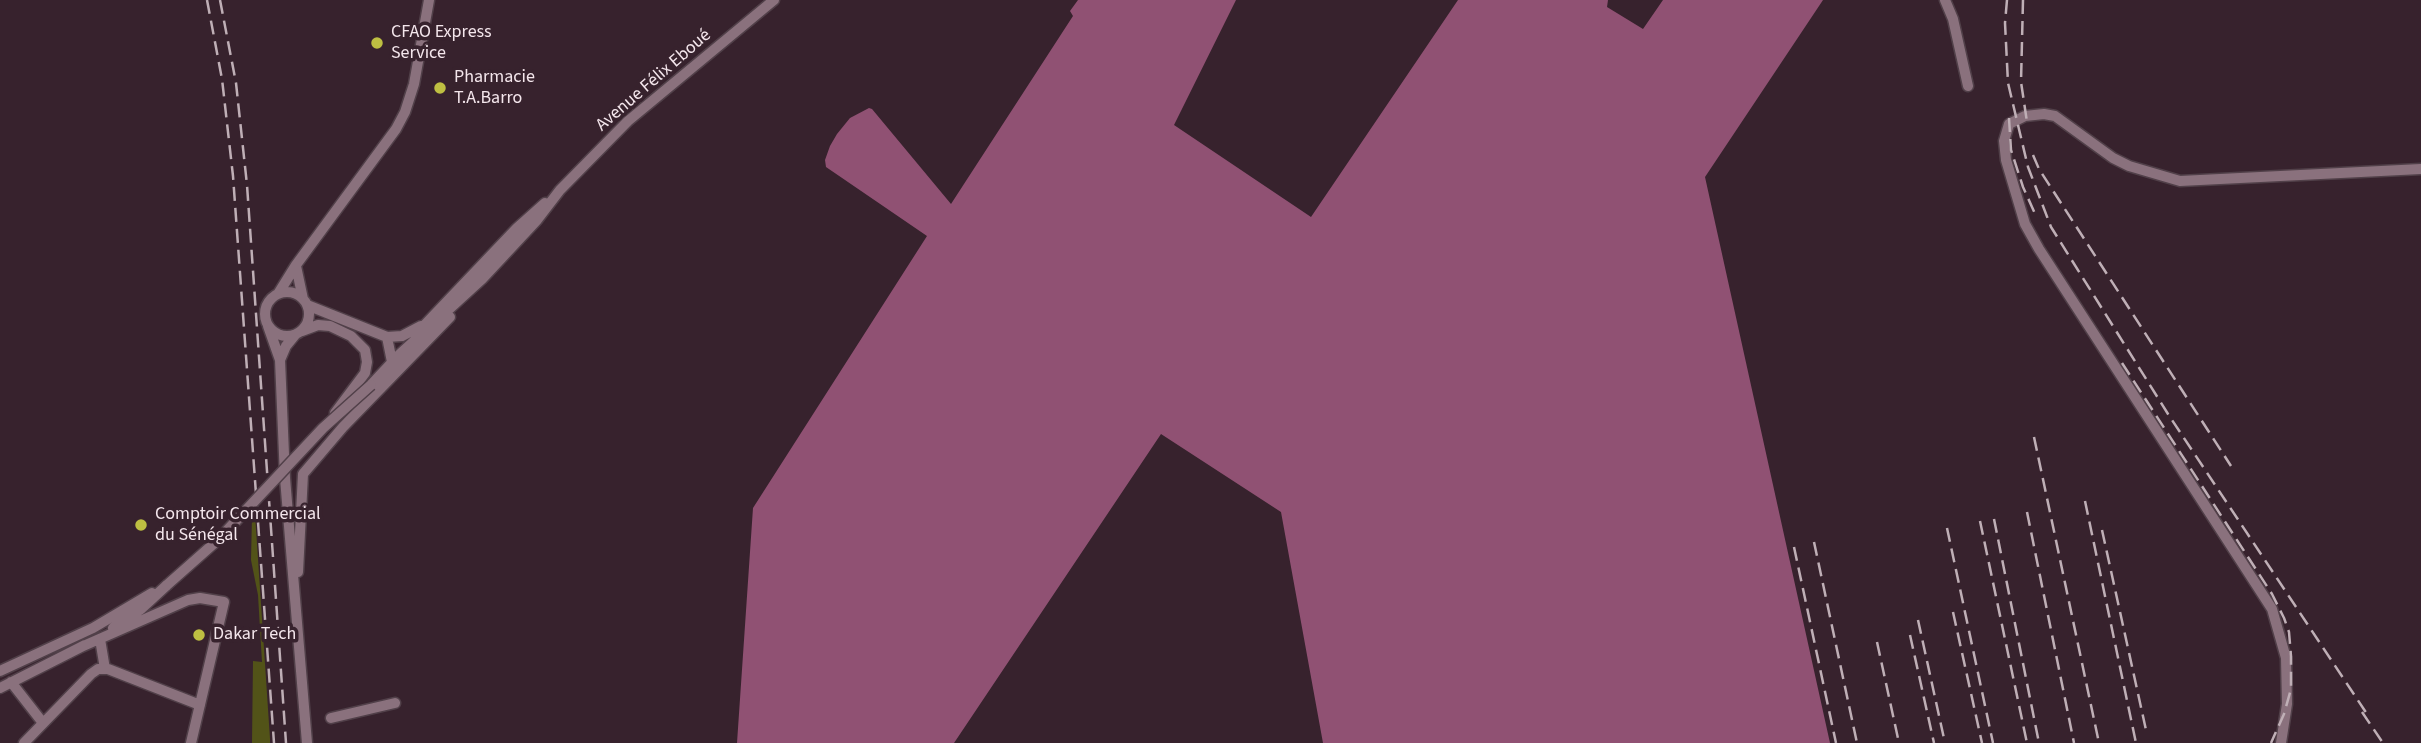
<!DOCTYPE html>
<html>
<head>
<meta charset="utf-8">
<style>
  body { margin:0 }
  canvas { display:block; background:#37222d }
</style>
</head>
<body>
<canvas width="2421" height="743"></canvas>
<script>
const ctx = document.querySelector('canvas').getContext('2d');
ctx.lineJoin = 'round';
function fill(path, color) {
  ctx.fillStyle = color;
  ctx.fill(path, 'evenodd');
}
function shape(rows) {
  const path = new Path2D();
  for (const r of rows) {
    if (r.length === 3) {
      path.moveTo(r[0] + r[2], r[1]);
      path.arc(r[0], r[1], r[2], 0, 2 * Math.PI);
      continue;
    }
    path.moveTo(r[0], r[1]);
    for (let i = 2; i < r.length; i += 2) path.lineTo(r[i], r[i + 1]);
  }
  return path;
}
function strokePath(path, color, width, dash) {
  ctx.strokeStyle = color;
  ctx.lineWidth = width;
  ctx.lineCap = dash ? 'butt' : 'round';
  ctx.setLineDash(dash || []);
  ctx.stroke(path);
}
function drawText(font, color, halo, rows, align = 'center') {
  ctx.font = font + ' "Source Sans 3",sans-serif';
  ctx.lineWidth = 7;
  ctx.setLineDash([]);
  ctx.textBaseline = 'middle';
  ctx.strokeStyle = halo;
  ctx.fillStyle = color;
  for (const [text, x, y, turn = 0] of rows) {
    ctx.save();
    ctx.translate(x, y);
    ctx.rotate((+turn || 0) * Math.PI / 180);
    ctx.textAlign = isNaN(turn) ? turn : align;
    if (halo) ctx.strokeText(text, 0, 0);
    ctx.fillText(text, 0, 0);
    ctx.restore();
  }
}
const green = shape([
  [255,514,270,739,270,743,252,743,253,661,262,662,258,595,251,560,252,517]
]);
const water = shape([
  [1078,0,1236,0,1174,125,1311,217,1458,0,1608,0,1607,7,1643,29,1663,0,1823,0,1705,177,1830,743,1323,743,1281,512,1161,434,954,743,737,743,753,508,927,236,826,167,825,160,830,146,837,134,850,118,869,108,872,109,951,204,1073,16,1070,11]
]);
const minor = shape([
  [1945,0,1953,19,1968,86],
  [296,266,303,299],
  [287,314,22],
  [278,294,296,265,396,129,405,112,414,84,429,0],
  [307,305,387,337,402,336,421,326],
  [268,326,280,360,285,478,307,743],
  [302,331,318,325,330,326,351,336,365,350,367,362,365,373,335,413],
  [418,332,517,228,545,203],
  [387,337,392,362],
  [280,360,286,346,295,335],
  [371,385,400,354,482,279,537,220,560,190,628,121,774,0],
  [298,572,303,474,343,427,450,317],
  [113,628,141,609,167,585],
  [100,639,105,669],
  [81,647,188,600,200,598,224,602,191,743],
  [0,671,93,628,152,593],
  [11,682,43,723],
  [0,688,85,645],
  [331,718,395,703],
  [24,743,91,674,98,669,108,669,200,705],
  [2281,743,2287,704,2286,658,2272,609,2039,249,2025,224,2006,160,2004,141,2009,124,2025,116,2044,114,2055,116,2113,158,2129,166,2180,181,2421,169]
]);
const rail = shape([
  [207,0,222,79,233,176,274,743],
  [220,0,236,83,247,185,286,743],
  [2007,0,2005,23,2008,83,2028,167,2051,227,2168,414,2369,717],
  [2023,0,2021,82,2027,122],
  [2009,118,2011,150,2023,187,2037,218],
  [2033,155,2039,169,2231,466],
  [2122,363,2272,594,2284,618,2289,632,2291,656,2291,689,2284,714,2271,743],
  [2034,437,2099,743],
  [2085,501,2136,743],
  [2027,512,2074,743],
  [1994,519,2039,743],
  [1980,521,2027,743],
  [1947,528,1993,743],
  [2102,530,2146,730],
  [1814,542,1857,743],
  [1794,547,1836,743],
  [1953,612,1982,743],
  [1918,620,1945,743],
  [1910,635,1934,743],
  [1877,642,1899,743],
  [2362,712,2383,743]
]);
const minorBridge = shape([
  [167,585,219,539,323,428,371,385]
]);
const markers = [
  [377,43,7,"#bebf42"],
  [440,88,7,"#bebf42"],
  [141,525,7,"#bebf42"],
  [199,635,7,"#bebf42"]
];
const poiNames = [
  ["CFAO Express",391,33],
  ["Service",391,54],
  ["Pharmacie",454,78],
  ["T.A.Barro",454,99],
  ["Comptoir Commercial",155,515],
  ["du Sénégal",155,536],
  ["Dakar Tech",213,635]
];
const streetNames = [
  ["Avenue Félix Eboué",654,81,-41]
];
fill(green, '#525318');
fill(water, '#905173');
strokePath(minor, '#514049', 13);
strokePath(minor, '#8a717d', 10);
strokePath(rail, '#bfafb6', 2.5, [14, 7]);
strokePath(minorBridge, '#514049', 13, []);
strokePath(minorBridge, '#8a717d', 10);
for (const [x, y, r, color] of markers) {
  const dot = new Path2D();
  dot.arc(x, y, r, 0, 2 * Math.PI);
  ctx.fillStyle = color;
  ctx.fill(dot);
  strokePath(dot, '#37222d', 2.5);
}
drawText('18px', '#f4e6ec', '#37222d', poiNames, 'left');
drawText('18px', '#f4e6ec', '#37222d', streetNames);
</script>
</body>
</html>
